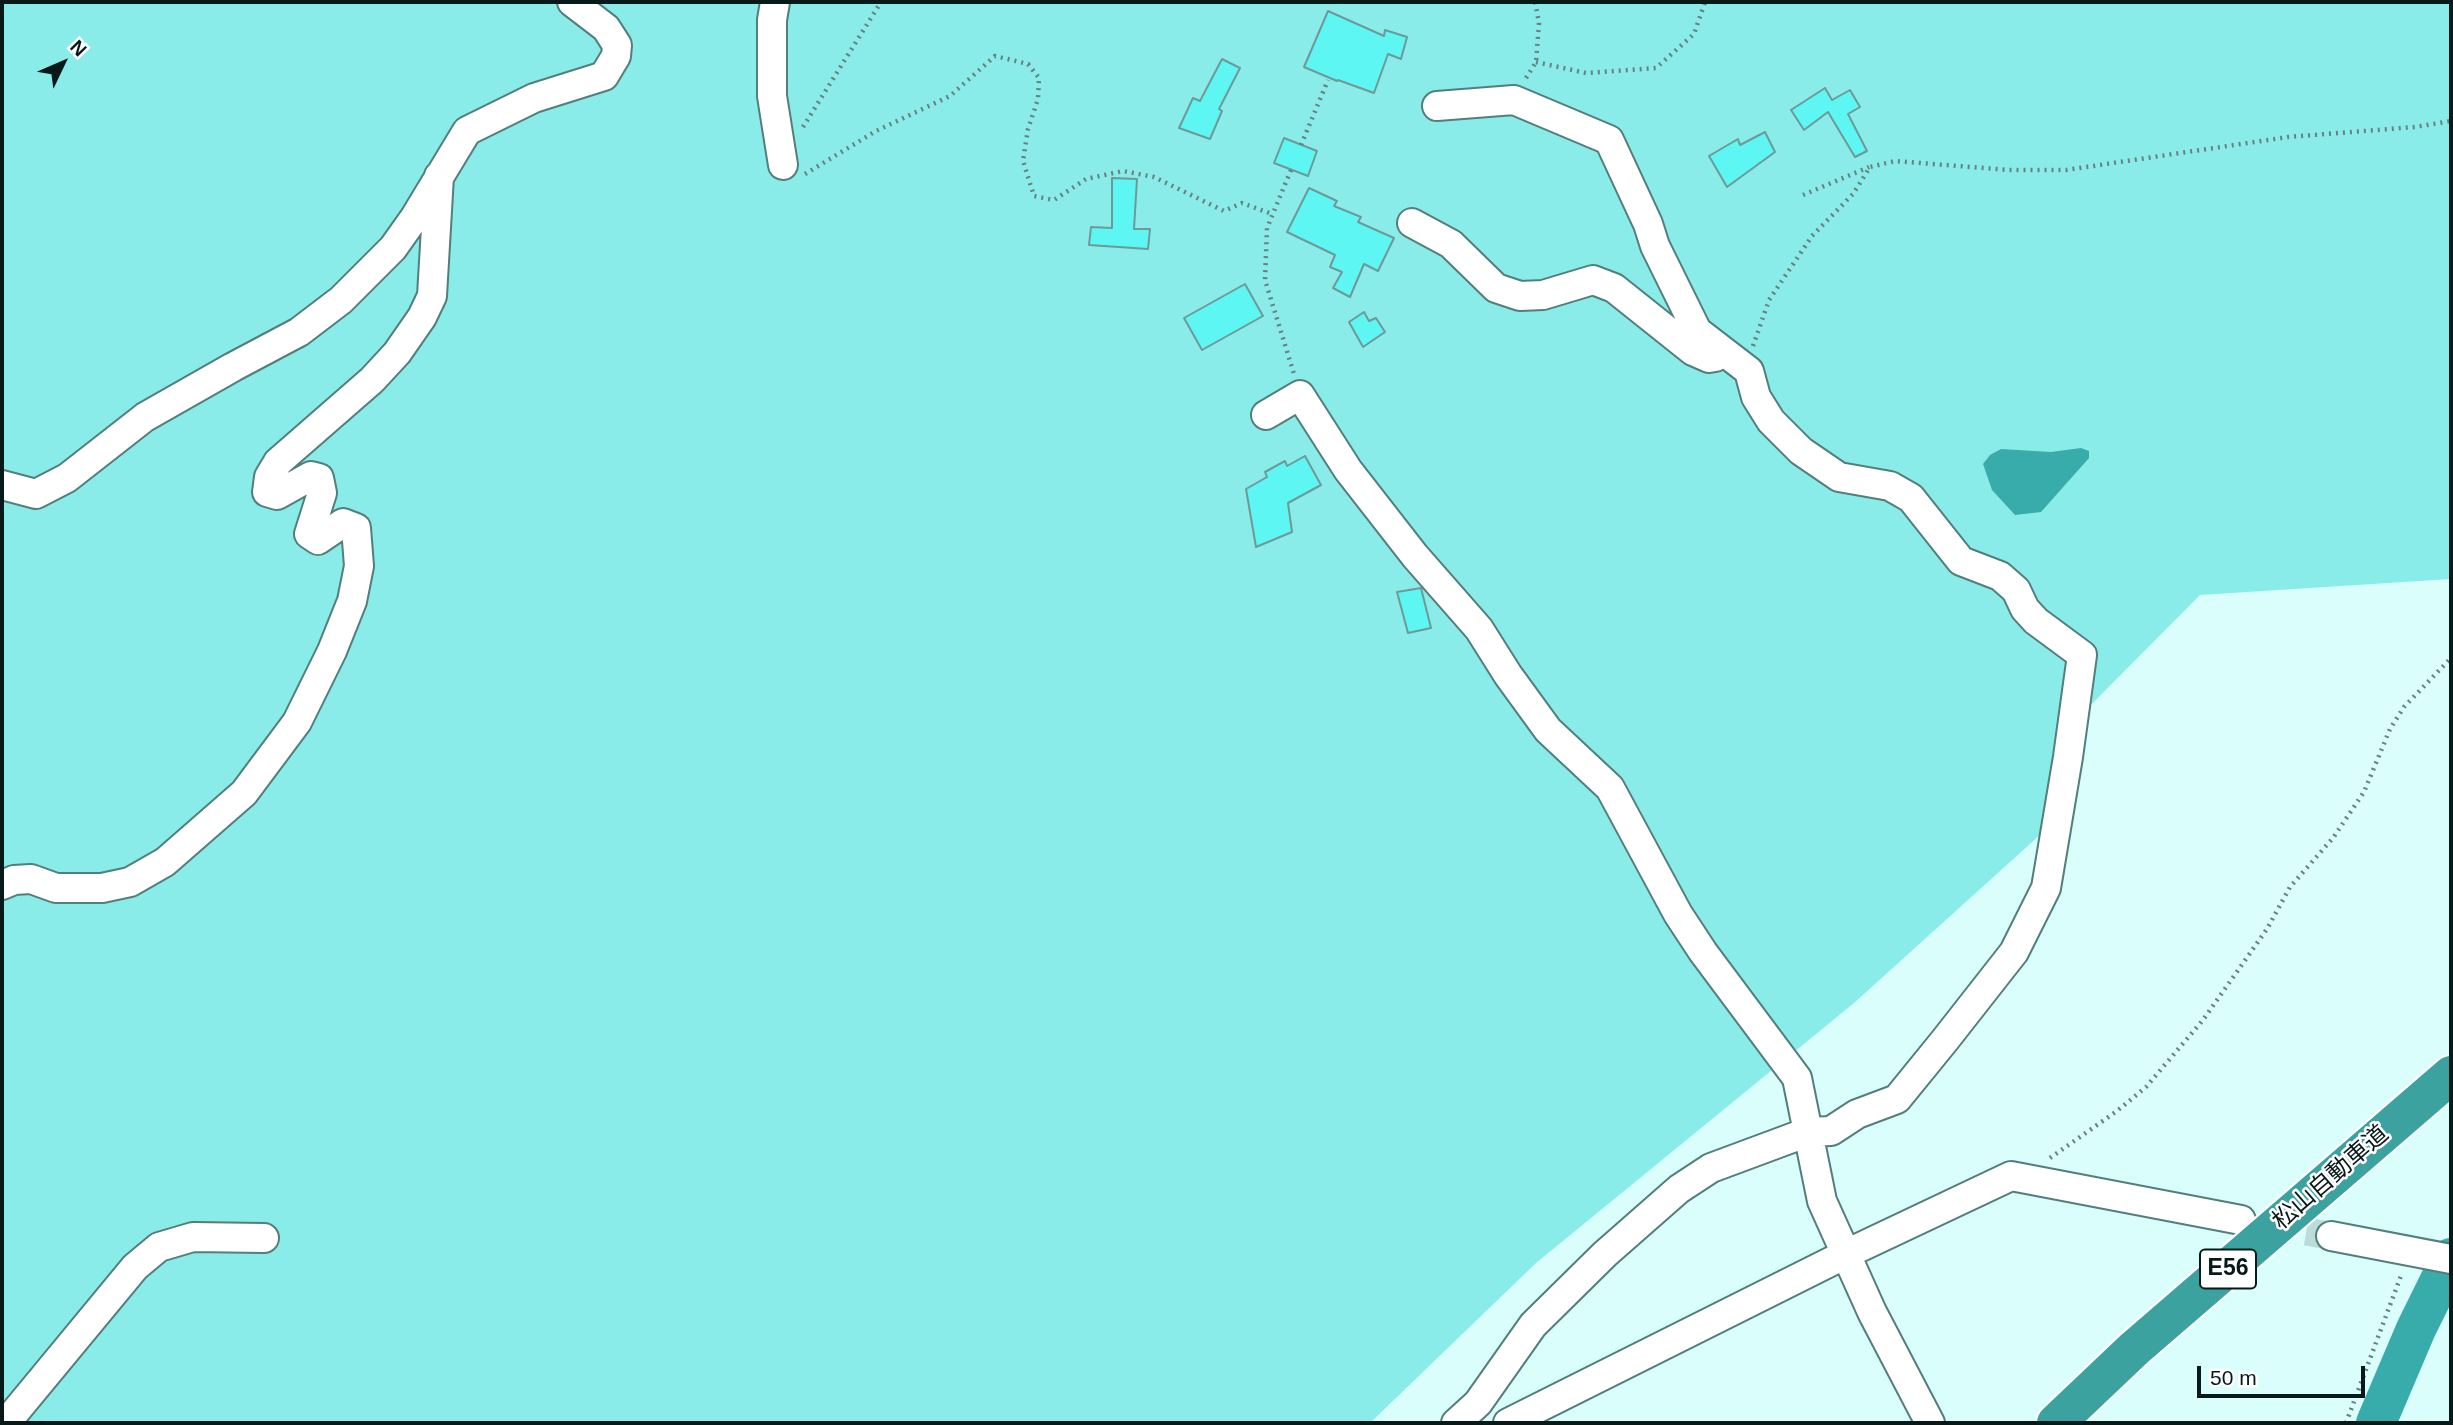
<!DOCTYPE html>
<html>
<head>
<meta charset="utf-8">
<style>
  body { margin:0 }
  #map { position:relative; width:2453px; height:1425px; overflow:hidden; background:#d9fefc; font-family:Helvetica,sans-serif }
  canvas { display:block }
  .frame { position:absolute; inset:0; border:4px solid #071919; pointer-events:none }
  .north { position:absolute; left:28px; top:28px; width:70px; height:70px; -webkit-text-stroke:5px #fff; paint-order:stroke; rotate:46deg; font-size:19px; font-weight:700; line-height:28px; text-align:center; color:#071919 }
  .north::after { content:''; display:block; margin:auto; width:24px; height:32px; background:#071919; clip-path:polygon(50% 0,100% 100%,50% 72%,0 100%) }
  .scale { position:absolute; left:2197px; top:1366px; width:168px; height:32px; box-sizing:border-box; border:4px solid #071919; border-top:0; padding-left:9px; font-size:21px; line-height:24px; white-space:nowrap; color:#071919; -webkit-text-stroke:5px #fff; paint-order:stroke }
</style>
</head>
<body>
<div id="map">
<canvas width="2453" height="1425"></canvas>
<div class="frame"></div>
<div class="north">N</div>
<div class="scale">50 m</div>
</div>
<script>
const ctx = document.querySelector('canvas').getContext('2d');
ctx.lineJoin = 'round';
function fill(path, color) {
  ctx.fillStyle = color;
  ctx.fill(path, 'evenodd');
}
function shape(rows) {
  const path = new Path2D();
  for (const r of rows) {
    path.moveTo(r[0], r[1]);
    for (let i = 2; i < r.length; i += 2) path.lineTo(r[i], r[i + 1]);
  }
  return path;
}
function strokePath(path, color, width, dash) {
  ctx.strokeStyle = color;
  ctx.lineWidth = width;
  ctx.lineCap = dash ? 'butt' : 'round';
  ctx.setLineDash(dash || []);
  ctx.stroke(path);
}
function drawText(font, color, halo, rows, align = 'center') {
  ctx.font = font + ' Helvetica,"Noto Sans JP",sans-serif';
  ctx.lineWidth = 5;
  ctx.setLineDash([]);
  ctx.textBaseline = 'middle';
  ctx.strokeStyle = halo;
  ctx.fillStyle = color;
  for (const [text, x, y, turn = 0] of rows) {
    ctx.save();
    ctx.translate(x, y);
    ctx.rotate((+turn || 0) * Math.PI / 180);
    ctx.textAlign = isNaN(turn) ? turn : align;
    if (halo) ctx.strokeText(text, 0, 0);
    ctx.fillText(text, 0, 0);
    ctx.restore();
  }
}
const green = shape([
  [2,2,2451,2,2451,579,2200,595,2066,730,2041,834,1854,1003,1536,1263,1370,1423,2,1423]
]);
const water = shape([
  [2081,448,2089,451,2089,458,2041,512,2015,515,1992,490,1983,464,1990,455,2001,449,2051,452]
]);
const river = shape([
  [2376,1423,2416,1329,2451,1258]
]);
const building = shape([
  [1328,11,1384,36,1385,30,1407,37,1401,59,1388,54,1374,93,1338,80,1337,81,1304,67,1328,11],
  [1222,59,1240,68,1219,109,1222,111,1210,139,1179,128,1193,98,1200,101,1222,59],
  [1825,88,1832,100,1850,90,1860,107,1848,114,1867,151,1855,157,1828,112,1804,130,1791,110,1825,88],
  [1765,132,1775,152,1727,187,1709,156,1738,139,1740,145,1765,132],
  [1284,138,1317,151,1308,176,1274,163,1284,138],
  [1112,178,1137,179,1134,229,1150,229,1148,249,1089,245,1091,227,1112,228,1112,178],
  [1309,188,1337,201,1334,206,1361,217,1358,222,1394,238,1378,271,1364,264,1350,297,1333,288,1342,272,1330,267,1335,255,1287,232,1309,188],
  [1245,284,1263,316,1202,350,1184,318,1245,284],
  [1364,312,1369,321,1376,318,1385,332,1363,347,1349,322,1364,312],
  [1305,456,1321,485,1288,503,1292,532,1256,547,1246,489,1267,477,1265,472,1285,461,1287,466,1305,456],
  [1421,588,1431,628,1408,633,1397,592,1421,588]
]);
const minorTunnel = shape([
  [2265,1224,2331,1236]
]);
const path = shape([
  [1536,62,1586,73,1656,68,1694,34,1705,2],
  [1526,78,1536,62,1539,23,1535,2],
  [803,127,881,2],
  [1301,145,1328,80],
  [1291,170,1267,228,1265,280,1294,374],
  [805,174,876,131,950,96,995,56,1028,64,1039,78,1038,99,1028,129,1023,161,1034,196,1054,200,1086,179,1123,171,1154,177,1224,211,1242,203,1272,214],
  [1803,195,1869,167],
  [1753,346,1769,300,1812,236,1853,194,1870,167,1895,161,2009,170,2066,170,2288,137,2415,127,2451,121],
  [2050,1158,2117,1111,2146,1087,2203,1020,2267,929,2290,887,2333,838,2364,792,2390,729,2404,707,2451,658],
  [2346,1423,2402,1273]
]);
const minor = shape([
  [775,2,772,20,772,96,783,165],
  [1437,106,1514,100,1609,140,1648,224,1655,246,1697,331,1749,371,1756,397,1771,421,1801,451,1839,477,1890,486,1911,498,1961,561,2000,576,2016,590,2025,609,2036,621,2082,655,2068,757,2046,888,2014,952,1945,1040,1897,1099,1857,1114,1831,1131,1808,1132,1711,1168,1679,1189,1605,1254,1533,1325,1478,1403,1456,1423],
  [1412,223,1451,244,1496,288,1520,296,1543,295,1593,280,1614,288,1693,351,1709,358,1715,357],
  [1266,415,1300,395,1348,470,1415,556,1479,629,1508,675,1548,730,1610,788,1678,914,1703,952,1797,1078,1822,1201,1872,1312,1930,1423],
  [2,485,36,494,67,478,145,417,233,367,299,332,341,300,393,248,415,217,467,131,534,98,604,76,616,56,617,45,606,28,572,2],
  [2,885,14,880,31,879,56,888,102,888,130,882,165,862,244,793,297,722,332,651,352,601,359,566,356,528,343,523,318,540,309,534,322,493,319,478,311,476,277,495,267,492,269,477,278,462,372,380,397,353,422,317,432,296,439,176],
  [2331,1236,2451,1259],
  [6,1423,135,1267,159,1247,193,1237,264,1238],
  [1508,1423,1846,1254,2011,1176,2241,1220]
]);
const highway = shape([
  [2056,1423,2134,1349,2451,1075]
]);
const shields = [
  [2228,1269,56]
];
const shieldNames = [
  ["E56",2228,1269]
];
const streetNames = [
  ["松山自動車道",2331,1178,-41]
];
fill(green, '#8aece8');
fill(water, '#37acaa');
strokePath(river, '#37acaa', 40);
fill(building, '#5ef6f2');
strokePath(building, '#6d9a98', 2);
strokePath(minorTunnel, '#badcda', 28, [28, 14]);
strokePath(minor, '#527e7c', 32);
strokePath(highway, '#fff', 42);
strokePath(path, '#668180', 4.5, [2, 5]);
strokePath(minor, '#fff', 28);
strokePath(highway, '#3ca29f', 38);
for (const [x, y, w] of shields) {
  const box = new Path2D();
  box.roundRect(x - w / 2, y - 19.5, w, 39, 5);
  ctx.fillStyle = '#fff';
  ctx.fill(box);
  strokePath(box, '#071919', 2);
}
drawText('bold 23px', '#071919', null, shieldNames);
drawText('24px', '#071919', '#fff', streetNames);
</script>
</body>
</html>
